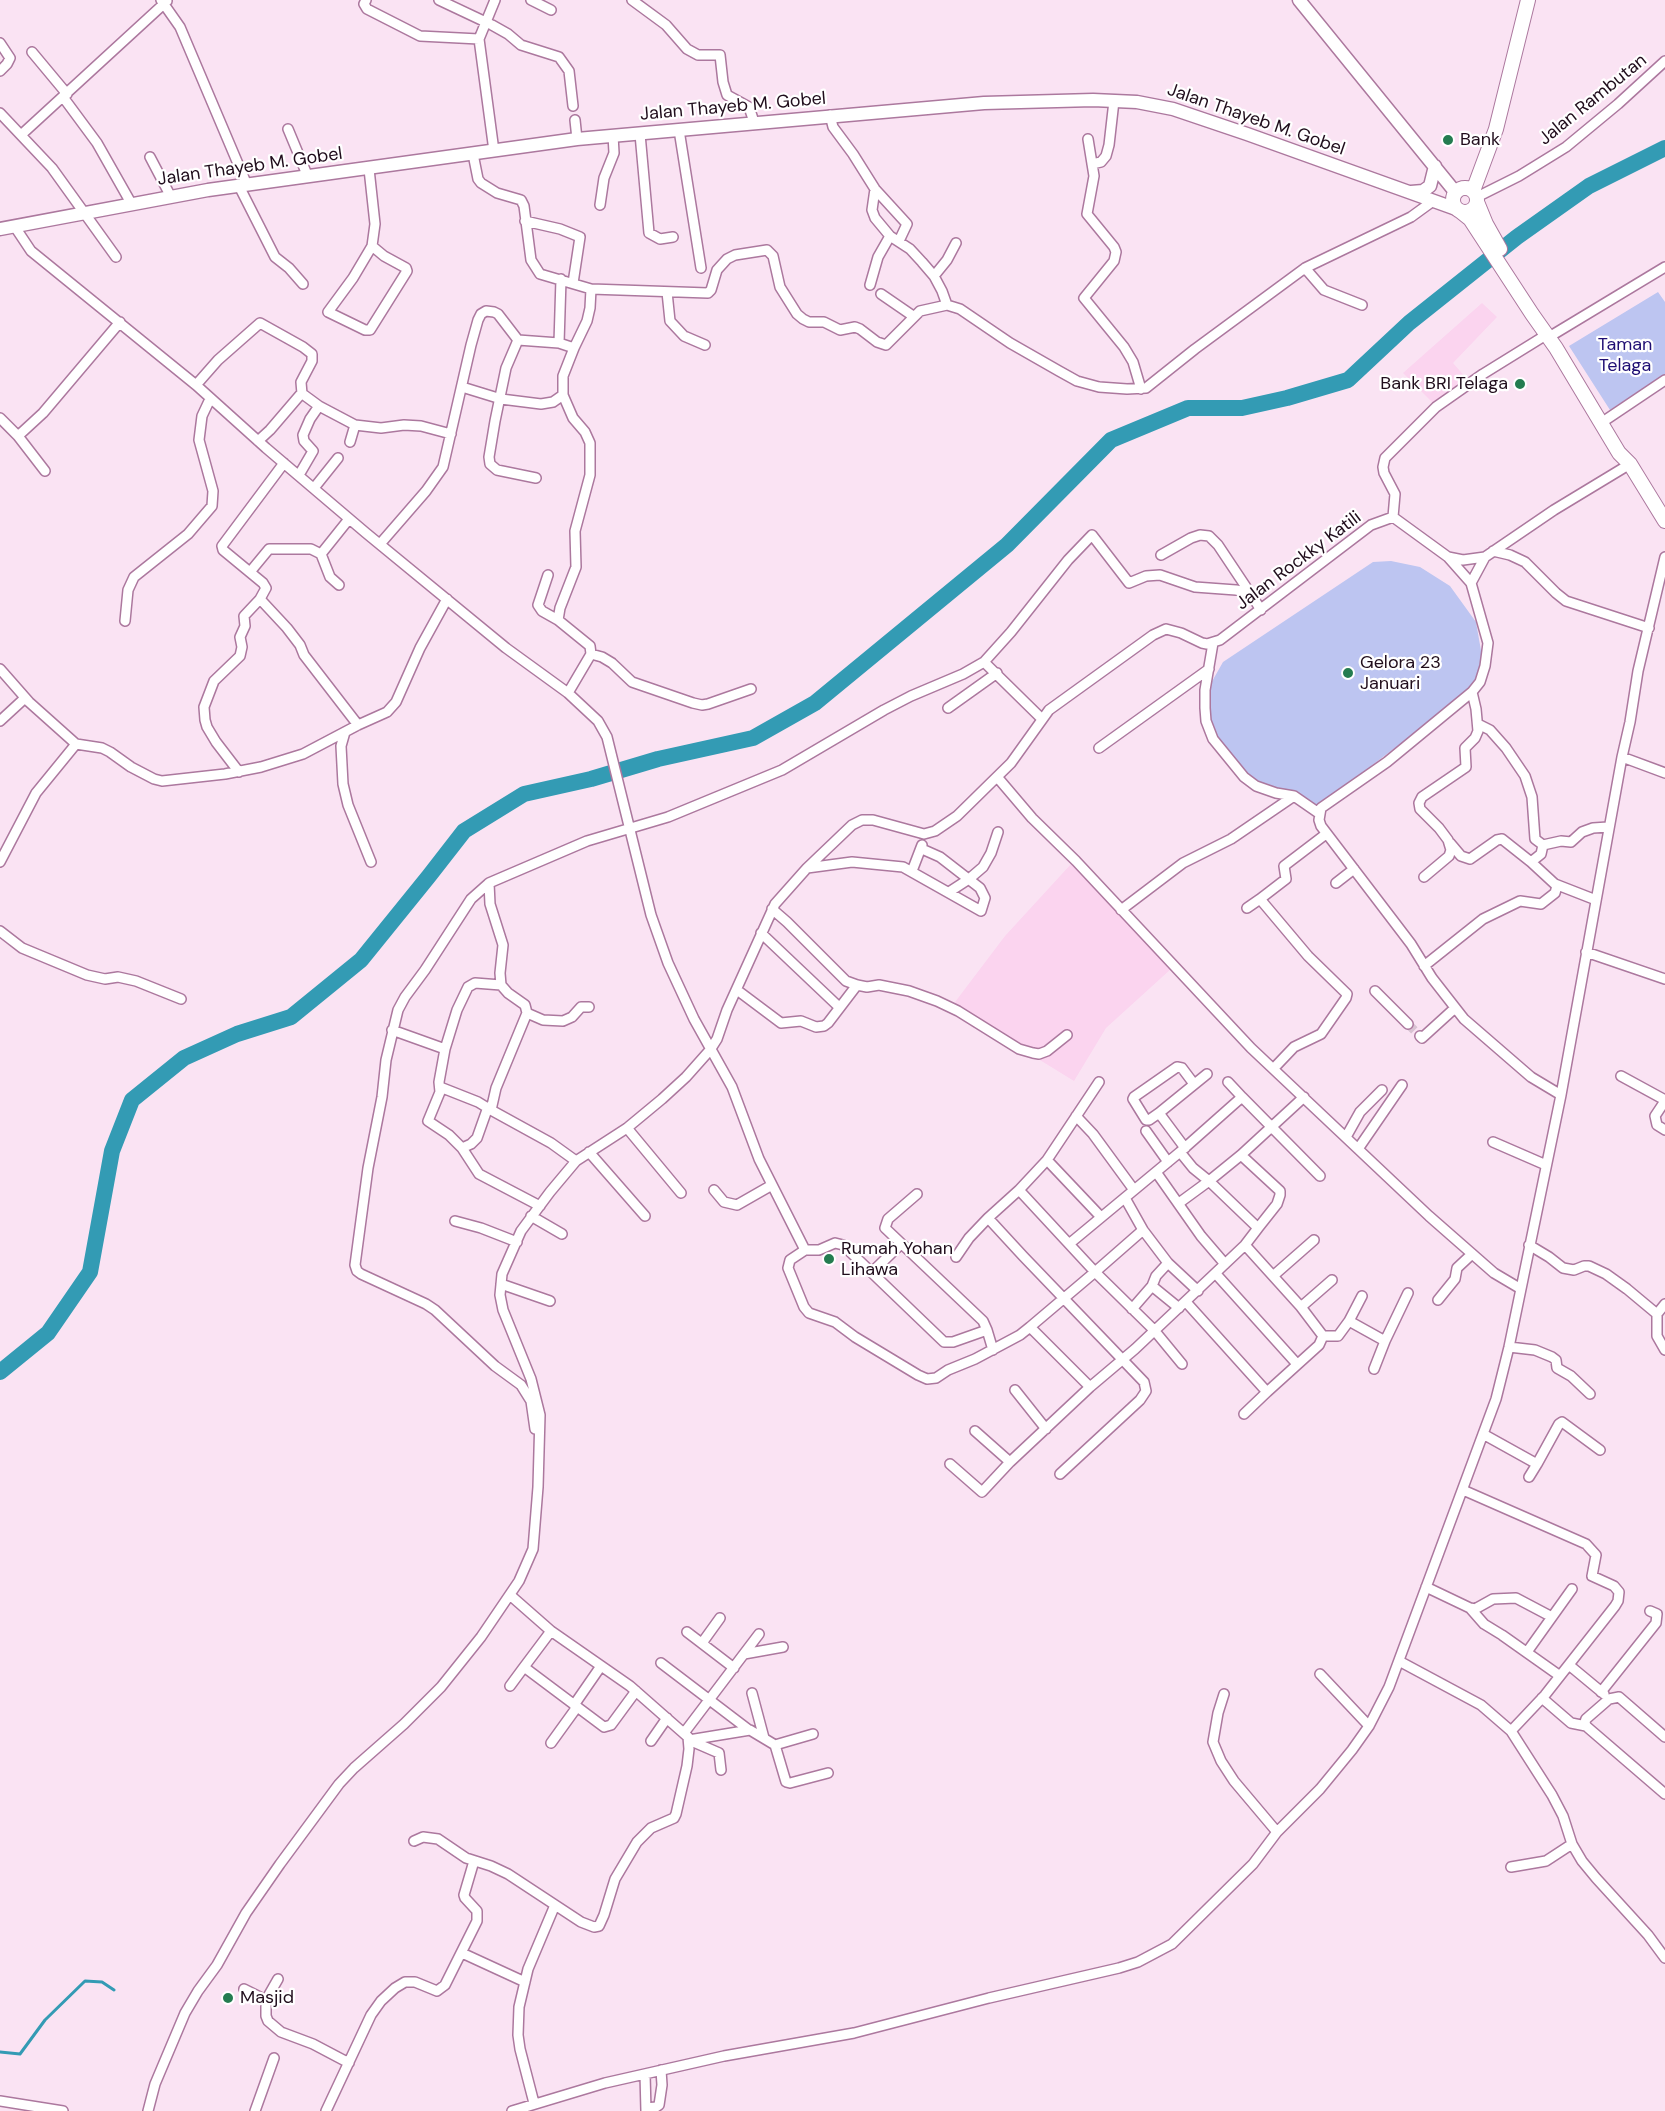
<!DOCTYPE html>
<html>
<head>
<meta charset="utf-8">
<style>
  body { margin:0 }
  canvas { display:block; background:#fae3f3 }
</style>
</head>
<body>
<canvas width="1665" height="2111"></canvas>
<script>
const ctx = document.querySelector('canvas').getContext('2d');
ctx.lineJoin = 'round';
function fill(path, color) {
  ctx.fillStyle = color;
  ctx.fill(path, 'evenodd');
}
function shape(rows) {
  const path = new Path2D();
  for (const r of rows) {
    if (r.length === 3) {
      path.moveTo(r[0] + r[2], r[1]);
      path.arc(r[0], r[1], r[2], 0, 2 * Math.PI);
      continue;
    }
    path.moveTo(r[0], r[1]);
    for (let i = 2; i < r.length; i += 2) path.lineTo(r[i], r[i + 1]);
  }
  return path;
}
function strokePath(path, color, width, dash) {
  ctx.strokeStyle = color;
  ctx.lineWidth = width;
  ctx.lineCap = dash ? 'butt' : 'round';
  ctx.setLineDash(dash || []);
  ctx.stroke(path);
}
function drawText(font, color, halo, rows, align = 'center') {
  ctx.font = font + ' "DM Sans",sans-serif';
  ctx.lineWidth = 4.5;
  ctx.setLineDash([]);
  ctx.textBaseline = 'middle';
  ctx.strokeStyle = halo;
  ctx.fillStyle = color;
  for (const [text, x, y, turn = 0] of rows) {
    ctx.save();
    ctx.translate(x, y);
    ctx.rotate((+turn || 0) * Math.PI / 180);
    ctx.textAlign = isNaN(turn) ? turn : align;
    if (halo) ctx.strokeText(text, 0, 0);
    ctx.fillText(text, 0, 0);
    ctx.restore();
  }
}
const built = shape([
  [1482,303,1497,317,1453,363,1467,379,1435,405,1403,373],
  [1072,863,1171,969,1106,1028,1074,1081,952,1006,1005,936]
]);
const green = shape([
  [1658,292,1665,302,1665,374,1610,410,1569,346],
  [1391,561,1420,567,1450,586,1476,622,1483,662,1476,686,1320,805,1263,791,1241,773,1216,739,1208,710,1210,685,1223,662,1373,562]
]);
const stream = shape([
  [0,2052,20,2054,45,2020,85,1981,102,1982,114,1990]
]);
const river = shape([
  [0,1372,48,1333,90,1272,112,1151,132,1100,184,1058,237,1034,291,1017,361,960,429,876,464,831,524,794,591,779,658,759,753,738,815,703,1007,545,1111,440,1188,408,1242,408,1287,398,1348,380,1409,323,1517,237,1589,186,1665,148]
]);
const minorTunnel = shape([
  [1408,1024,1420,1036]
]);
const minor = shape([
  [161,0,180,27,247,185],
  [366,0,364,4,367,9,420,36,479,39],
  [439,0,492,25,508,34,521,45,559,57,569,71,573,106],
  [531,0,551,10],
  [632,0,666,25,687,49,698,55,720,55,723,82,727,95,749,107,754,122],
  [0,43,10,58,7,64,0,71],
  [32,52,67,94],
  [63,97,97,143,131,203],
  [0,113,52,168,116,257],
  [830,115,833,127,853,154,875,189,907,224,899,241],
  [575,120,577,139],
  [288,129,308,177],
  [679,130,701,268],
  [640,134,649,233,660,239,673,237],
  [21,135,167,1],
  [1088,139,1094,176,1087,214,1114,247,1116,252,1114,261,1084,298,1124,347,1133,362,1141,389],
  [494,151,479,39,495,0],
  [473,154,478,179,481,183,497,193,521,200,524,206,531,260,540,274,591,289,708,293,711,290,717,270,727,259,735,255,767,250,773,256,780,287,797,314,803,319,809,322,824,322,840,330,855,327,860,329,877,342,886,345,920,311,947,305],
  [150,157,171,197],
  [1092,164,1101,162,1106,156,1109,145,1114,101],
  [369,169,375,224,372,246,353,278,328,312,365,330,370,330,407,271,406,268,384,256,372,246],
  [239,186,275,257,289,268,303,284],
  [875,189,872,210,875,218,890,236,910,249,922,262,934,276,942,291,947,305,960,309,1010,343,1059,371,1077,381,1099,387,1127,389,1146,388,1195,349,1305,268],
  [1477,197,1519,176,1566,147,1618,104,1665,61],
  [600,205,604,178,614,153,613,135],
  [525,221,560,229,580,237,573,283],
  [15,227,31,251,196,385,266,448,366,533,506,648,568,693,598,721,607,737,651,915,668,963,694,1019,732,1087,759,1159,805,1250,819,1250,835,1243,843,1245,944,1342,953,1342,987,1330,993,1350],
  [934,276,947,260,956,243],
  [870,285,878,257,890,236],
  [667,292,670,321,684,336,705,345],
  [881,294,913,316],
  [1362,305,1324,290,1305,268,1411,217,1433,201],
  [1554,334,1665,267],
  [518,340,559,343,574,348,563,376,563,395,573,418,585,432,590,443,590,475,575,531,576,567,560,608,558,620,590,646,591,654,568,693],
  [559,343,561,279],
  [574,348,587,321,590,308,591,289],
  [196,385,218,360,260,323,303,347,312,354,312,361,301,382,302,394],
  [462,387,501,399,541,404,553,402,563,395],
  [0,418,18,436],
  [1607,419,1665,380],
  [258,441,270,430,300,395,304,395,319,406],
  [350,442,355,425],
  [45,471,18,436,43,413,120,322],
  [299,475,313,451,304,441,303,435,310,419,319,406,355,425,381,428,404,425,421,426,451,434],
  [314,488,338,458],
  [1393,517,1448,557,1471,583],
  [380,544,426,491,443,467,471,345,478,320,481,314,486,311,494,312,498,314,518,340,506,368,495,421,489,457,490,464,497,470,536,478],
  [1493,551,1510,555,1525,562,1556,593,1566,601,1649,628],
  [321,554,349,519],
  [1161,555,1191,538,1200,535,1209,536,1218,545,1250,593],
  [1448,557,1463,560,1485,557],
  [250,572,269,549,311,549,321,554,330,577,339,585],
  [548,575,538,605,542,611,558,620],
  [260,599,287,628,300,645,304,655,358,725],
  [125,621,128,590,134,577,188,534,212,506,213,491,199,440,202,416,210,399],
  [1213,643,1205,690,1205,708,1206,721,1213,739,1244,777,1256,786,1276,793,1294,796],
  [591,654,602,657,612,663,632,682,693,703,702,705,708,704,751,689],
  [984,662,1042,719],
  [0,669,29,702,76,744,102,748,110,752,131,767,154,779,162,781,225,774,261,767,303,754,358,725,387,712,396,702,420,648,447,599],
  [948,708,997,673],
  [0,721,25,698],
  [1478,724,1490,730,1506,748,1525,776,1532,797,1535,839,1543,845,1561,841,1571,842,1582,832,1593,828,1608,827],
  [345,732,341,746,343,784,348,805,371,862],
  [1099,748,1209,669],
  [1622,757,1665,773],
  [239,772,216,742,207,727,205,720,204,707,214,681,240,656,242,647,240,637,245,626,244,616,260,599,266,588,263,583,223,550,222,546,284,463],
  [998,778,1032,818,1076,861,1251,1048,1429,1216,1494,1273,1521,1289],
  [1450,843,1461,856,1470,859,1497,840,1502,839,1531,862],
  [0,862,36,793,76,744],
  [807,868,852,862,903,867,981,911,985,898,980,888,940,857,922,849],
  [912,871,922,845],
  [1424,877,1449,856,1451,850,1448,840,1439,828,1420,809,1419,803,1422,797,1466,767,1465,748,1475,738,1478,731,1476,709,1472,692],
  [489,883,471,899,425,970,405,997,398,1010,386,1060,382,1097,368,1168,355,1265,357,1271,361,1274,426,1304,435,1310,495,1366,521,1385,531,1401,535,1429],
  [1336,883,1354,869],
  [1555,884,1596,900],
  [949,892,969,879,983,867,991,853,998,832],
  [1247,908,1260,899],
  [772,909,787,922,846,981,857,985,867,987,879,985,909,991,937,1001,958,1011,1019,1049,1033,1053,1039,1054,1047,1051,1067,1035],
  [1121,910,1183,863,1231,839,1294,796,1320,814],
  [0,931,22,948,87,975,105,979,118,977,136,981,181,999],
  [761,933,839,1007],
  [1586,952,1665,979],
  [1424,966,1483,919,1520,901,1541,904,1555,893,1557,886,1531,862,1541,854,1543,845],
  [737,990,781,1023,801,1021,816,1027,824,1026,828,1023,857,985],
  [1375,991,1408,1024],
  [527,1013,543,1020,563,1021,572,1017,581,1007,589,1007],
  [392,1030,445,1049,439,1082,440,1092,428,1121,449,1135,462,1148,479,1174,540,1206],
  [1420,1036,1422,1038,1455,1008],
  [445,1049,457,1010,468,987,475,983,501,985],
  [1274,1068,1294,1047,1321,1034,1346,998,1347,994,1308,956,1260,899,1286,879,1284,866,1326,834],
  [1621,1076,1665,1100],
  [1228,1082,1242,1097],
  [1194,1084,1182,1068,1177,1067,1134,1097,1133,1099,1146,1120,1149,1120,1159,1113,1207,1074],
  [440,1087,478,1102,491,1110],
  [1561,1095,1531,1077,1464,1019,1432,978,1411,944,1321,826,1319,820,1321,808,1387,762,1472,692,1480,682,1485,666,1488,643,1471,583,1485,557,1554,510,1630,464],
  [1665,1101,1655,1116,1657,1125,1665,1130],
  [1159,1113,1185,1148],
  [1076,1116,1093,1134,1134,1190],
  [627,1128,681,1193],
  [1146,1131,1168,1162],
  [1346,1137,1360,1112,1382,1090],
  [1493,1142,1546,1165],
  [462,1148,471,1144,477,1138,488,1107],
  [1358,1149,1402,1085],
  [589,1152,645,1216],
  [1180,1152,1242,1097,1320,1176],
  [1241,1155,1280,1191,1280,1195,1277,1204,1258,1228],
  [1047,1160,1101,1217],
  [576,1161,551,1143,491,1110,496,1088,527,1013,525,1005,508,993,501,985,500,973,503,945,490,904,489,883,587,841,668,817,782,770,884,710,911,696,963,674,984,662,1011,632,1068,560,1092,535,1129,583,1146,576,1160,575,1195,587,1236,590,1250,593,1261,610],
  [1156,1172,1201,1236,1225,1264],
  [714,1190,724,1202,737,1205,772,1185],
  [1019,1190,1095,1272,1143,1230],
  [917,1194,888,1219,885,1228,983,1321,987,1330],
  [1125,1198,1143,1230,1168,1263,1198,1291],
  [531,1216,562,1234],
  [988,1218,1019,1190,1047,1160,1099,1082],
  [455,1221,481,1228,517,1242],
  [1069,1244,1180,1152,1193,1168,1209,1181,1179,1203],
  [1245,1245,1301,1307,1323,1336,1319,1345,1267,1392],
  [1529,1245,1549,1257,1563,1268,1574,1270,1584,1266,1589,1266,1606,1274,1627,1289,1657,1314,1657,1336,1665,1350],
  [805,1250,790,1260,788,1268,804,1307,809,1313,835,1322,855,1337,918,1375,927,1379,936,1378,948,1370,975,1359,1020,1335,1030,1327,1090,1387],
  [956,1257,969,1238,988,1218,1023,1256,1144,1382,1146,1391,1140,1400,1060,1474],
  [872,1272,901,1244],
  [1216,1274,1297,1364],
  [1273,1276,1314,1240],
  [501,1284,550,1301],
  [1152,1286,1179,1308],
  [1438,1300,1455,1279,1457,1268,1472,1254],
  [1186,1302,1267,1392,1244,1414],
  [1301,1307,1332,1280],
  [1132,1309,1152,1286,1156,1276,1168,1263],
  [1657,1314,1665,1304],
  [1349,1321,1362,1296],
  [1030,1327,1095,1272,1154,1330,1182,1364],
  [1323,1336,1338,1336,1349,1321,1385,1341,1374,1369],
  [1385,1341,1408,1293],
  [1509,1347,1535,1350,1552,1357,1556,1360,1557,1368,1571,1376,1590,1394],
  [1015,1390,1046,1429],
  [975,1431,1010,1462],
  [1483,1434,1537,1464,1559,1424,1562,1422,1600,1450],
  [950,1464,982,1492,1010,1462,1090,1387,1135,1349,1245,1245,1258,1228,1209,1181,1241,1155,1304,1097],
  [1529,1477,1537,1464],
  [1463,1490,1586,1544,1596,1555,1592,1576,1614,1586,1619,1592,1618,1601,1615,1606,1545,1695,1511,1731],
  [1426,1587,1470,1608,1484,1624,1502,1635,1560,1676],
  [1470,1608,1475,1609,1493,1599,1516,1598,1552,1617],
  [551,1631,524,1667,604,1727,611,1725,636,1691],
  [687,1632,734,1668],
  [702,1643,720,1618],
  [1527,1652,1572,1589],
  [744,1654,783,1647],
  [1399,1661,1481,1705,1511,1731,1552,1795,1563,1816,1572,1844,1582,1861,1596,1878,1648,1935,1665,1958],
  [661,1663,749,1730],
  [1569,1665,1604,1694],
  [1320,1674,1369,1726],
  [510,1686,524,1667],
  [1601,1692,1656,1623,1657,1614,1650,1611],
  [752,1693,764,1738],
  [1224,1694,1218,1713,1213,1742,1221,1761,1234,1781,1277,1832],
  [1542,1698,1571,1723,1586,1726],
  [574,1705,601,1666],
  [684,1733,759,1634],
  [1665,1737,1619,1697,1609,1699,1586,1719,1585,1722,1586,1726,1665,1794],
  [689,1740,750,1730,775,1745,786,1782,790,1783,828,1773],
  [689,1740,719,1753,721,1770],
  [651,1741,667,1718],
  [551,1743,577,1707],
  [775,1745,813,1734],
  [414,1841,423,1837,438,1839,466,1858,491,1866,508,1874,581,1922,594,1927,599,1926,604,1915,615,1879,637,1842,651,1828,674,1818,676,1814,687,1766,689,1749,688,1737,630,1686,551,1631,510,1595],
  [1511,1867,1546,1861,1572,1844],
  [462,1953,525,1982],
  [278,1979,266,2000,266,2016,268,2021,281,2032,313,2044,349,2063],
  [244,1989,266,2000],
  [645,2074,646,2111],
  [0,2101,63,2111],
  [534,2103,520,2049,518,2035,519,2007,528,1969,555,1905],
  [646,2108,656,2107,659,2105,662,2085,661,2070],
  [148,2111,155,2084,185,2013,198,1991,217,1965,246,1913,280,1864,339,1784,354,1768,404,1724,441,1687,481,1637,519,1581,533,1549,538,1487,540,1415,531,1379,503,1310,500,1295,502,1274,521,1231,550,1192,576,1161,627,1128,662,1099,686,1077,710,1050,717,1039,727,1010,775,904,807,868,852,825,862,820,873,820,924,834,935,831,957,816,1011,763,1049,710,1153,635,1166,629,1181,633,1202,643,1207,644,1220,640,1371,525,1393,517,1395,494,1384,473,1383,467,1385,458,1436,407,1483,374,1546,335],
  [255,2111,274,2058],
  [326,2111,371,2015,381,2001,395,1988,405,1982,415,1982,437,1991,445,1985,477,1921,477,1911,465,1898,464,1895,474,1861],
  [512,2111,605,2083,724,2056,854,2033,989,1998,1119,1968,1138,1962,1172,1944,1253,1864,1277,1832,1320,1789,1352,1750,1369,1726,1389,1687,1496,1399,1509,1347,1561,1095,1622,757,1630,722,1638,671,1665,557]
]);
const major = shape([
  [1299,0,1456,193],
  [1411,192,1423,191,1430,186,1435,166],
  [0,229,208,190,577,139,984,103,1093,100,1137,102,1173,109,1247,134,1459,210]
]);
const highway = shape([
  [1465,200,12],
  [1473,191,1496,129,1528,0],
  [1477,202,1486,224,1500,249],
  [1460,211,1470,219,1532,314,1556,348,1619,453,1630,464,1665,521]
]);
const markers = [
  [1448,140,6,"#247c50"],
  [1520,384,6,"#247c50"],
  [1348,673,6,"#247c50"],
  [829,1259,6,"#247c50"],
  [228,1998,6,"#247c50"]
];
const streetNames = [
  ["Jalan Rambutan",1593,100,-39],
  ["Jalan Thayeb M. Gobel",733,107,-5],
  ["Jalan Thayeb M. Gobel",1256,120,19],
  ["Jalan Thayeb M. Gobel",250,167,-8],
  ["Jalan Rockky Katili",1299,561,-37]
];
const poiNames = [
  ["Bank",1460,140],
  ["Bank BRI Telaga",1508,384,"right"],
  ["Gelora 23",1360,663],
  ["Januari",1360,684],
  ["Rumah Yohan",841,1249],
  ["Lihawa",841,1270],
  ["Masjid",240,1998]
];
const parkNames = [
  ["Taman",1625,345],
  ["Telaga",1625,366]
];
fill(built, '#fbd4ef');
fill(green, '#bdc5f1');
strokePath(stream, '#339bb4', 3);
strokePath(river, '#339bb4', 16);
strokePath(minorTunnel, '#d9c3d3', 9, [9, 4.5]);
strokePath(minor, '#ac789e', 12);
strokePath(major, '#ac789e', 15);
strokePath(highway, '#ac789e', 16);
strokePath(minor, '#fff', 9);
strokePath(major, '#fff', 12);
strokePath(highway, '#fff', 14);
for (const [x, y, r, color] of markers) {
  const dot = new Path2D();
  dot.arc(x, y, r, 0, 2 * Math.PI);
  ctx.fillStyle = color;
  ctx.fill(dot);
  strokePath(dot, '#fff', 2);
}
drawText('18px', '#200d1c', '#fff', streetNames);
drawText('18px', '#200d1c', '#fff', poiNames, 'left');
drawText('18px', '#1f0e73', '#fff', parkNames);
</script>
</body>
</html>
